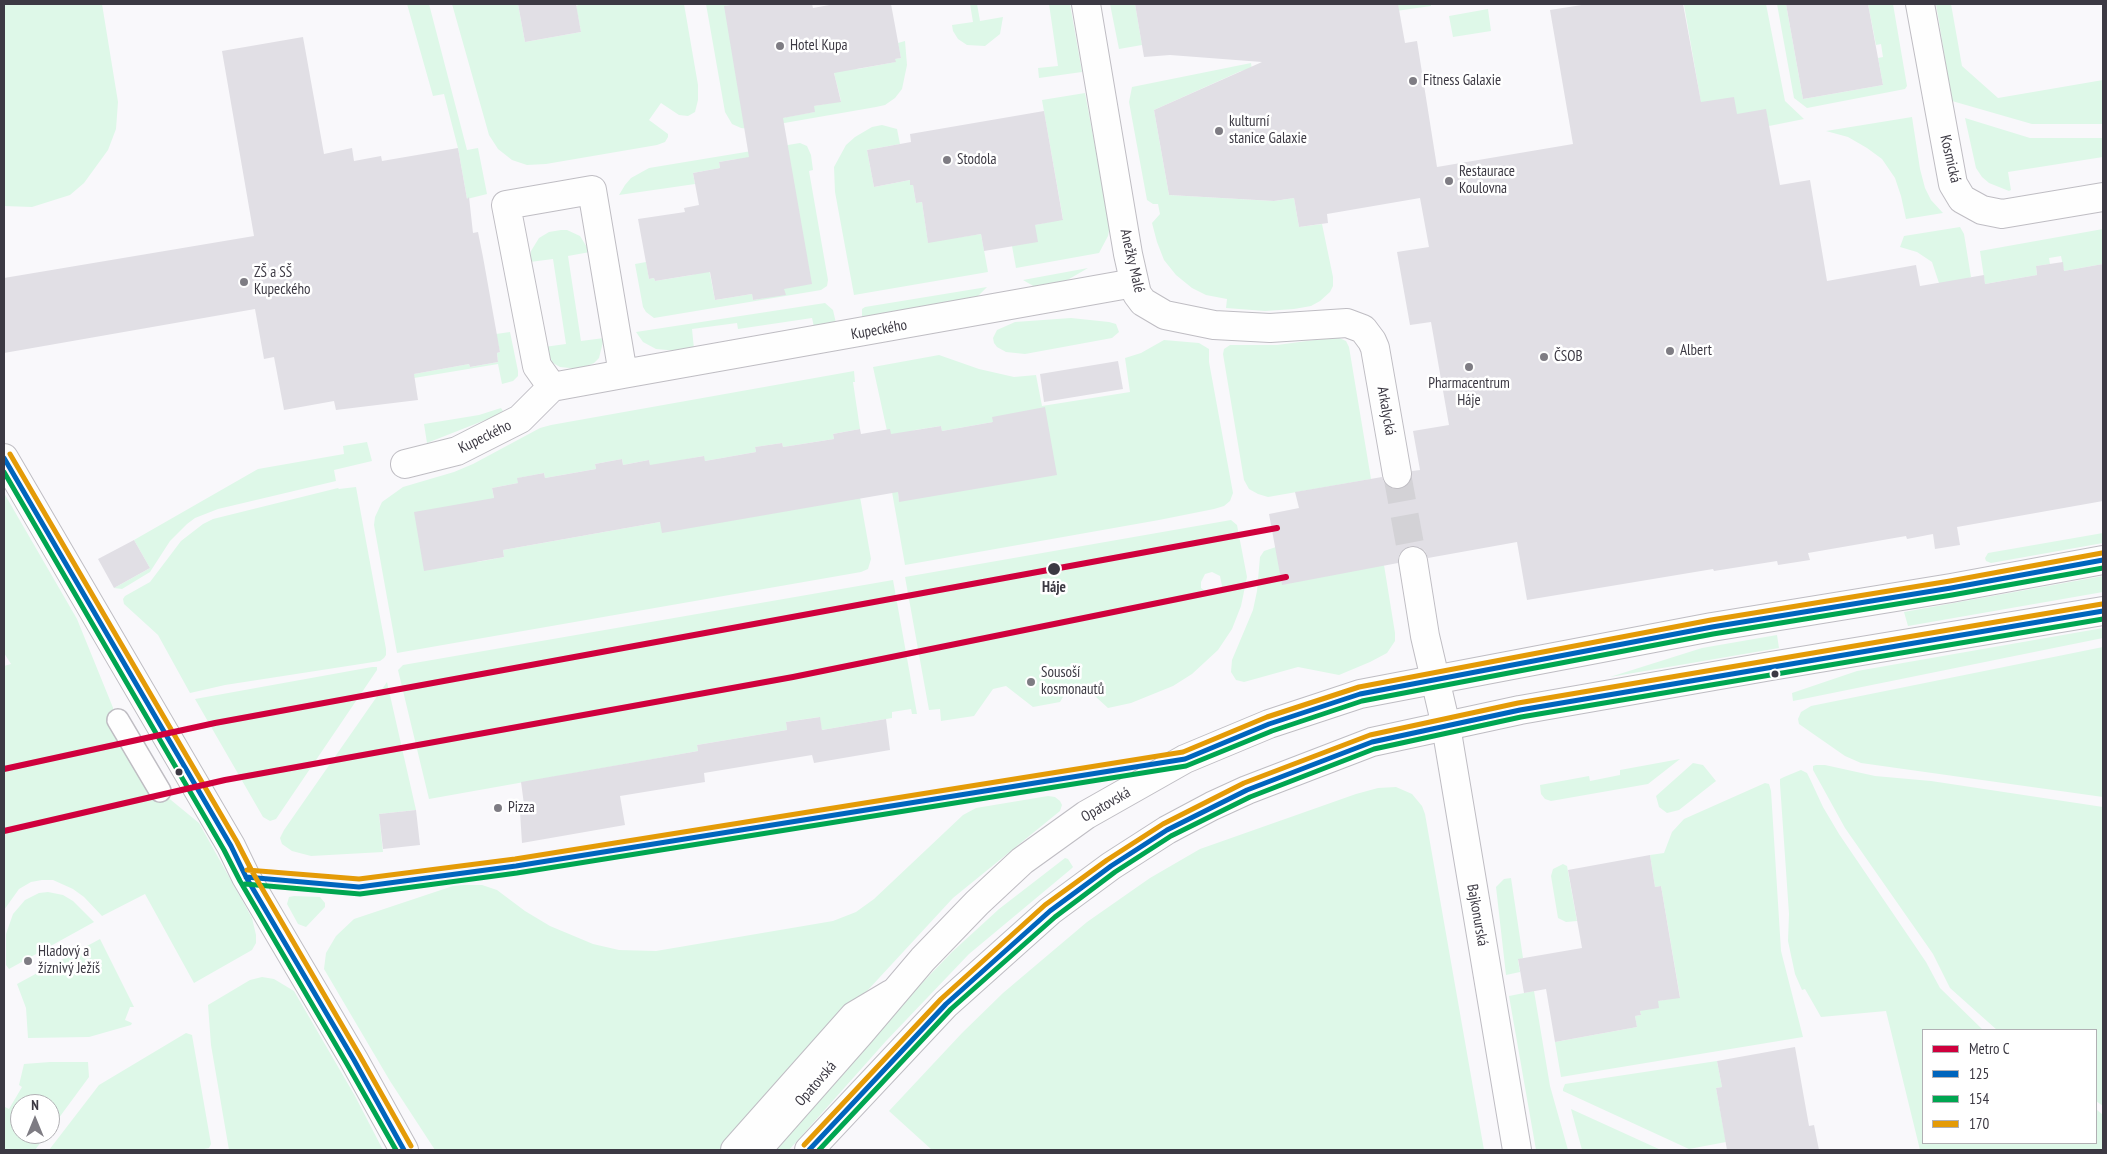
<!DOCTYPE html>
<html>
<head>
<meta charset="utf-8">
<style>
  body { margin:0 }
  #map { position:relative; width:2107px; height:1154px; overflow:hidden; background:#f9f8fb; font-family:"PT Sans Narrow",sans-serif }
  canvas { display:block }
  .frame { position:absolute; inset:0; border:5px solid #3c3943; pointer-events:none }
  .legend { position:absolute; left:1922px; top:1029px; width:175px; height:115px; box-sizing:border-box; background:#fff; border:1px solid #b1b0b4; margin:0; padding:6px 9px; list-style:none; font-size:15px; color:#3c3943 }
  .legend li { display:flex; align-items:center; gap:10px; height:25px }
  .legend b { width:25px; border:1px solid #b1b0b4 }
  .north { position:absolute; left:10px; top:1094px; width:50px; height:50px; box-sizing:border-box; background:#fff; border:1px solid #b1b0b4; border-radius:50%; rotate:0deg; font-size:14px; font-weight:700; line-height:20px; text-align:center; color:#3c3943 }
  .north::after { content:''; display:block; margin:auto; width:18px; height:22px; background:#7e7c83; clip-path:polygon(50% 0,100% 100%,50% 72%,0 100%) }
</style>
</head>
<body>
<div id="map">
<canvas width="2107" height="1154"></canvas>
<div class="frame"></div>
<ul class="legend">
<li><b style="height:6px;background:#cf003d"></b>Metro C</li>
<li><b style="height:6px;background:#0065bd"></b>125</li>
<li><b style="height:6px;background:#00a651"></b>154</li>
<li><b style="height:6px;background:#e49b07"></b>170</li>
</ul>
<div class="north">N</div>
</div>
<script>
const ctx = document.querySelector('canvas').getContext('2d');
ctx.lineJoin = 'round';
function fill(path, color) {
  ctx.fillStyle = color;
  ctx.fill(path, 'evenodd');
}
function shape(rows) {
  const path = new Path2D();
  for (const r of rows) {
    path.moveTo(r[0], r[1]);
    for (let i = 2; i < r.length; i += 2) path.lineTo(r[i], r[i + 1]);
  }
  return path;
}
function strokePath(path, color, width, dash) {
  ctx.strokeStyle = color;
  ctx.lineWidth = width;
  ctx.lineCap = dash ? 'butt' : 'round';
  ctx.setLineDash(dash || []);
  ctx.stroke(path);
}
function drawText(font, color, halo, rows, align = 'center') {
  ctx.font = font + ' "PT Sans Narrow",sans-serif';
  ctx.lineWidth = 5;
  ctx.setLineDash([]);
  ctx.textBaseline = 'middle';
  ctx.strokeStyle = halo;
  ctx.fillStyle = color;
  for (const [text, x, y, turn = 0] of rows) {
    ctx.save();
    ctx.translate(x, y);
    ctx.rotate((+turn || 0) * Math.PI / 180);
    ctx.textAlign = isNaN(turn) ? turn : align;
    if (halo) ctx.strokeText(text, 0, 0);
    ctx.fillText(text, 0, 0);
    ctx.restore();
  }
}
const green = shape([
  [4,4,102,4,118,102,116,129,108,150,84,183,70,195,32,207,4,206],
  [407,4,429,4,467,150,478,148,487,194,467,199,458,148,444,94,433,96],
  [452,4,518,4,525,42,581,32,576,6,581,4,684,4,698,85,698,100,695,112,688,116,679,115,661,103,649,120,668,134,668,137,665,142,657,145,546,164,527,165,512,160,498,149,489,135],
  [706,4,737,4,725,6,781,118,814,112,814,106,841,101,833,69,858,69,895,62,895,59,901,58,898,43,905,41,907,65,902,89,895,98,885,105,876,107,750,129,741,128,732,124,725,112],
  [970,4,977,4,980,21,1003,17,1000,34,985,46,967,45,958,39,953,31,952,25,973,22],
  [1049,4,1070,4,1082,72,1039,78,1038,68,1058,66],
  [1110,4,1135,4,1142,45,1119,49],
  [1387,4,1431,4,1431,6,1389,12],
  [1691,4,1766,4,1785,101,1804,119,1769,126,1704,120,1684,5],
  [1777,4,1786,4,1803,99,1883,85,1878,58,1883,57,1881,44,1876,45,1868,4,1893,4,1907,86,1905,89,1807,108,1794,98],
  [1936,4,1951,4,1962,66,1998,98,2103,80,2103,124,2032,124,1952,101],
  [1488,9,1491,31,1453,37,1449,16],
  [1251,63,1252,70,1241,71,1154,110,1169,195,1274,201,1294,198,1299,227,1322,224,1333,277,1333,286,1330,292,1320,301,1311,306,1294,309,1265,311,1226,308,1227,299,1206,295,1192,288,1176,275,1164,260,1157,242,1152,223,1160,214,1158,204,1153,204,1147,200,1129,102,1132,87],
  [1085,93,1110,225,1108,236,1099,253,1016,268,1012,246,1035,225,1063,219,1042,100],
  [1912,117,1920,169,1925,188,1931,200,1943,213,1906,219,1901,196,1895,178,1882,159,1867,148,1848,137,1826,131],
  [1965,118,2030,138,2103,138,2103,157,2008,172,2011,190,2009,191,1989,183,1982,177,1976,168],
  [882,125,897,129,900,144,867,150,874,187,910,180,910,185,913,185,916,203,922,202,928,242,981,234,988,272,854,295,835,192,834,167,846,145,855,137,872,127],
  [800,143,807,146,811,155,813,170,809,171,828,280,827,286,821,290,654,318,646,312,643,307,635,264,646,262,649,279,654,278,655,281,692,275,709,269,715,300,752,294,753,300,785,294,737,159,719,162,720,168,693,173,695,184,619,195,625,185,631,178,649,168],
  [1960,227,1964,234,1971,277,1942,292,1932,262,1917,252,1900,247,1904,236],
  [2103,229,2103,264,2064,271,2061,256,2049,258,2050,264,2036,266,2037,275,1985,284,1980,251],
  [561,230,567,230,580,236,590,252,568,256,581,341,604,338,599,358,594,363,579,369,560,367,553,363,544,347,566,344,553,259,530,262,531,251,539,238,549,232],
  [1088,268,1064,282,1035,287,1023,280],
  [987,287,976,298,862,319,862,309,865,307],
  [825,303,833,310,836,323,814,327,812,318,738,329,737,323,692,329,694,349,679,351,656,349,643,342,636,332],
  [1071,318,1109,322,1116,324,1119,332,1112,338,1025,354,1006,352,997,347,994,343,993,338,997,330,1015,322],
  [510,332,518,371,518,376,513,381,502,384,498,364,414,378,414,374,469,364,470,367,498,362,497,353,500,352,496,334],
  [1337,337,1346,341,1349,347,1371,479,1268,497,1258,494,1249,489,1244,480,1223,354,1224,349,1230,345,1277,345],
  [1164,340,1199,343,1209,349,1209,362,1233,493,1230,501,1224,506,1214,509,1159,520,905,565,892,492,898,492,899,501,993,422,942,431,941,426,915,430,889,440,873,367,939,355,979,369,1014,377,1036,375,1042,406,1130,392,1125,358,1141,353],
  [854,371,855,382,853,382,860,429,833,434,834,439,783,447,782,443,755,447,756,452,705,461,703,456,677,461,651,470,649,460,623,465,622,459,595,464,596,469,545,478,544,473,518,478,518,483,492,488,494,498,477,562,504,557,503,550,660,522,860,497,871,559,868,569,861,572,397,653,374,525,375,517,382,502,403,487,454,472,473,464,540,428,551,425],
  [501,408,503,411,493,417,427,443,424,424,479,415],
  [367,442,372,461,334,470,336,481,218,509,195,518,187,524,170,541,150,572,122,589,114,588,150,568,134,540,258,469,344,454,343,446],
  [356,487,386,649,386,655,384,658,380,661,225,685,190,693,158,635,124,604,123,599,125,596,150,582,181,541,203,524,213,519,338,488,339,489],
  [4,493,77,619,118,720,160,791,199,823,252,918,256,935,256,943,252,950,194,983,145,894,102,916,84,897,73,889,53,880,42,880,31,882,19,889,4,910,4,666,11,664,4,653],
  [1231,520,1237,525,1247,577,1241,606,1232,629,1218,650,1192,674,1173,686,1131,703,1108,708,1085,687,1067,690,1060,702,1033,707,1006,686,993,689,974,716,941,721,940,709,929,710,905,577],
  [1212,572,1220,576,1222,586,1216,592,1208,593,1201,588,1201,582,1205,574],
  [2103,533,2103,543,1991,563,1986,561,1985,558,1988,553],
  [1276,547,1384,565,1395,633,1395,641,1387,653,1370,662,1339,675,1298,667,1244,682,1236,680,1231,672,1232,660,1253,610,1257,591,1260,557,1264,551],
  [2103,576,2103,592,1908,626,1904,612],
  [893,580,917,714,912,714,911,709,892,712,892,718,822,730,819,717,786,722,787,730,697,745,698,751,429,799,398,670,403,665],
  [2103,628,2103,638,1793,701,1792,693,1857,671],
  [1777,635,1779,648,1610,677,1702,648],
  [2103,647,2103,797,1861,763,1845,756,1799,724,1798,719,1801,712,1811,706],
  [372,667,377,667,377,670,276,819,270,821,263,817,195,699],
  [387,682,416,810,379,814,383,852,311,856,292,851,282,844,280,838,284,830],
  [1680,759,1648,784,1551,801,1545,799,1541,794,1540,785,1589,776,1590,781,1620,775,1620,770],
  [1693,763,1703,765,1716,781,1679,810,1667,813,1659,807,1656,796],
  [1816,765,1825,765,1875,776,1931,781,2103,807,2103,1106,2096,1101,2096,1030,1997,1030,1950,988,1933,954,1845,828,1813,770,1813,766],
  [1801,770,1807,773,1810,779,1823,807,1839,834,1926,962,1940,988,1983,1030,1923,1030,1923,1143,2096,1143,2096,1109,2103,1115,2103,1150,1920,1150,1886,1011,1821,1017,1805,989,1802,990,1795,974,1788,941,1789,914,1780,784,1780,779,1784,777],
  [1765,783,1769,784,1771,791,1781,951,1803,1037,1561,1077,1555,1042,1637,1027,1635,1016,1641,1015,1640,1011,1658,1001,1680,997,1661,886,1655,887,1650,855,1664,853,1672,832,1684,819],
  [1396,787,1412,794,1422,806,1425,814,1484,1150,932,1150,889,1111,962,1033,1003,993,1087,922,1150,878,1200,849,1356,794,1378,788],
  [1048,796,1055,797,1060,801,1062,805,1060,811,953,898,720,1150,435,1150,390,1081,324,969,326,953,336,936,354,919,453,886,464,885,482,885,497,890,525,911,550,926,593,944,619,950,656,951,833,921,856,912,874,899,963,815,976,808],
  [1065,858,1068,859,1073,867,1071,869,969,954,886,1041,789,1150,770,1150,896,1010,952,952,999,909],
  [1563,864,1567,866,1577,921,1566,922,1558,918,1551,876,1553,869],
  [1511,878,1523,958,1518,960,1520,972,1506,975,1496,887,1504,879],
  [48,892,63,895,73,901,94,922,9,969,6,965,6,934,13,914,25,900,39,893],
  [294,896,320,897,325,903,325,907,306,927,298,924,287,904,289,897],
  [100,939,134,1007,130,1007,125,1020,132,1023,131,1025,89,1037,28,1038,26,1008,17,984],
  [262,977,274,979,294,991,355,1096,383,1150,229,1150,211,1045,208,1005,250,980],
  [1534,991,1550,1086,1568,1150,1536,1150,1509,996],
  [186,1033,192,1035,211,1144,209,1148,199,1150,49,1150,99,1085],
  [1717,1061,1722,1087,1716,1088,1726,1142,1689,1149,1563,1091,1563,1089,1565,1084],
  [50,1062,88,1062,89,1077,50,1130,50,1104,20,1104,20,1134,47,1134,35,1150,4,1150,4,1109,5,1107,9,1109,22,1087,19,1085,24,1064],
  [1571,1109,1661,1150,1582,1150]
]);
const building = shape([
  [518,4,576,4,581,32,525,42],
  [737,4,812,4,813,8,835,4,891,4,901,58,895,59,896,62,834,73,841,102,814,106,815,112,783,118,812,284,784,289,786,295,753,300,752,294,715,300,710,272,655,281,654,278,649,279,638,219,685,212,684,208,699,205,693,173,720,168,719,162,749,157,724,6],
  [1135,4,1398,4,1405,43,1417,41,1437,167,1573,144,1550,10,1588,4,1683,4,1701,102,1734,97,1737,114,1766,109,1780,185,1810,180,1827,281,1916,265,1920,286,1984,275,1985,284,2037,275,2036,266,2063,262,2064,271,2103,264,2103,501,1957,527,1960,545,1935,549,1933,534,1907,539,1906,536,1808,553,1810,560,1778,565,1777,561,1714,571,1713,569,1527,600,1517,542,1428,558,1425,551,1419,547,1410,546,1404,549,1399,555,1398,563,1282,585,1269,514,1299,508,1295,492,1382,477,1385,484,1391,488,1399,489,1407,486,1411,480,1412,471,1420,470,1413,431,1449,425,1431,322,1410,325,1397,252,1429,247,1420,198,1327,214,1328,223,1299,227,1294,198,1274,201,1169,195,1154,110,1262,62,1170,55,1144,57],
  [1786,4,1868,4,1883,85,1803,99],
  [303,37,324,154,352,148,354,161,381,156,382,161,458,148,467,199,469,197,473,233,478,232,483,257,500,352,497,353,498,362,470,367,469,364,414,374,418,400,336,410,334,401,284,410,274,357,264,359,255,309,4,353,4,278,254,236,222,51],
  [1044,111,1063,220,1035,225,1038,242,984,251,981,234,928,243,922,202,916,203,913,185,910,185,910,180,874,187,867,150,911,142,910,134],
  [1118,361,1123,389,1044,402,1040,374],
  [1045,407,1057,475,899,502,898,492,662,533,660,522,503,550,504,557,424,571,414,512,494,498,492,488,518,483,517,478,544,473,545,478,596,469,595,464,622,459,623,465,649,460,650,465,704,456,705,461,756,452,755,447,782,443,783,447,834,439,833,434,860,429,861,434,890,429,891,434,941,426,942,431,993,422,992,417],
  [134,540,150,568,114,588,98,559],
  [820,717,822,730,886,719,890,750,814,763,812,755,704,773,705,782,620,796,625,825,522,843,520,812,525,812,521,782,698,751,697,745,787,730,786,722],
  [416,810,420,845,383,849,379,814],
  [1650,855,1655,887,1661,886,1680,998,1658,1001,1659,1008,1640,1011,1641,1015,1635,1016,1637,1027,1555,1042,1546,989,1524,993,1518,959,1582,948,1568,870],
  [1795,1047,1809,1126,1814,1125,1819,1150,1727,1150,1716,1088,1722,1087,1717,1061]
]);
const minorTunnel = shape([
  [1397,474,1413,561]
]);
const pedestrian = shape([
  [118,720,160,791]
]);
const minor = shape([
  [1086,4,1128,254,1137,294,1143,302,1165,315,1214,325,1270,328,1347,323,1363,329,1372,341,1375,348,1397,474],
  [1920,4,1953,184,1962,199,1982,210,2002,214,2103,197],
  [623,374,1134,283],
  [405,464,457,451,520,419,552,387,623,374,592,190,506,205,537,366,552,387],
  [1413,561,1425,636,1446,726,1517,1150]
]);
const tertiary = shape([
  [4,458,231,846,246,877,354,1060,404,1150],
  [735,1150,854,1016,891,994]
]);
const secondary = shape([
  [757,1150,861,1032,923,959,977,903,1022,861,1086,815,1185,759,1269,724,1360,694,1712,627,1951,588,2103,560],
  [809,1150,946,1004,1050,911,1111,866,1167,830,1212,806,1247,790,1372,742,1520,710,1771,666,2103,611]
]);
const bus1 = shape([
  [4,458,231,846,246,877,354,1060,404,1150],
  [246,877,359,887,516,866,1185,759,1269,724,1360,694,1712,627,1951,588,2103,560],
  [809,1150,946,1004,1050,911,1111,866,1167,830,1247,790,1372,742,1520,710,2103,611]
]);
const bus2 = shape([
  [4,472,224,850,240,881,347,1064,396,1150],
  [245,884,360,894,517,873,1186,766,1272,731,1362,701,1713,634,1952,595,2103,568],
  [819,1150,951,1009,1055,917,1115,872,1171,836,1250,797,1374,749,1521,717,2103,619]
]);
const bus3 = shape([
  [10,454,237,842,253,873,360,1056,411,1146],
  [247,870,359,879,515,859,1183,752,1267,717,1359,687,1711,620,1950,581,2102,553],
  [804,1145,941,999,1045,905,1107,860,1163,824,1244,783,1370,735,1518,703,2102,604]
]);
const metro1 = shape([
  [4,769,215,723,1277,528],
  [4,831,225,780,793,677,1286,577]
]);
const markers = [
  [780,46,5,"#7e7c83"],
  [1413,81,5,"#7e7c83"],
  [1219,131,5,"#7e7c83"],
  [947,160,5,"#7e7c83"],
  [1449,181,5,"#7e7c83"],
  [244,282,5,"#7e7c83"],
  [1670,351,5,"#7e7c83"],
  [1544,357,5,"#7e7c83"],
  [1469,367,5,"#7e7c83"],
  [1054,569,7,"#3c3943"],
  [1775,674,4.5,"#3c3943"],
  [1031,682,5,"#7e7c83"],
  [179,772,4.5,"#3c3943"],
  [498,808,5,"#7e7c83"],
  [28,961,5,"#7e7c83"]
];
const poiNames = [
  ["Hotel Kupa",790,46],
  ["Fitness Galaxie",1423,81],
  ["kulturní",1229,122],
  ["stanice Galaxie",1229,139],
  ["Stodola",957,160],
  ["Restaurace",1459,172],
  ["Koulovna",1459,189],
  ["ZŠ a SŠ",254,273],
  ["Kupeckého",254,290],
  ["Albert",1680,351],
  ["ČSOB",1554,357],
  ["Pharmacentrum",1469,384,"center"],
  ["Háje",1469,401,"center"],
  ["Sousoší",1041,673],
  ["kosmonautů",1041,690],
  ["Pizza",508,808],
  ["Hladový a",38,952],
  ["žíznivý Ježíš",38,969]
];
const streetNames = [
  ["Kosmická",1950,159,77],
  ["Anežky Malé",1132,261,77],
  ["Kupeckého",879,330,-10],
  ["Arkalycká",1386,411,80],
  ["Kupeckého",485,437,-26],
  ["Opatovská",1106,805,-30],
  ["Bajkonurská",1477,915,80],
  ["Opatovská",816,1084,-49]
];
const stopNames = [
  ["Háje",1054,588]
];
fill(green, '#def8e8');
fill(building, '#e1dfe5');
strokePath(minorTunnel, '#d3d2d6', 28, [28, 14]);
strokePath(pedestrian, '#bfbdc3', 24);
strokePath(minor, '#bfbdc3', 30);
strokePath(tertiary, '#bfbdc3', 30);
strokePath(secondary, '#bfbdc3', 30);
strokePath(pedestrian, '#fefefe', 21);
strokePath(minor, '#fefefe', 28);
strokePath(tertiary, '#fefefe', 28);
strokePath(secondary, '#fefefe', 28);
strokePath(bus1, '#0065bd', 5);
strokePath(bus2, '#00a651', 5);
strokePath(bus3, '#e49b07', 5);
strokePath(metro1, '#cf003d', 6);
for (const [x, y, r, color] of markers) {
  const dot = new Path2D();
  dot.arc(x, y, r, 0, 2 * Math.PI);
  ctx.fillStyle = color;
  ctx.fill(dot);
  strokePath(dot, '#fff', 2);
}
drawText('15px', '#3c3943', '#fff', poiNames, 'left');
drawText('15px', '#3c3943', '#fff', streetNames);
drawText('bold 15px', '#3c3943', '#fff', stopNames);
</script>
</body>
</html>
